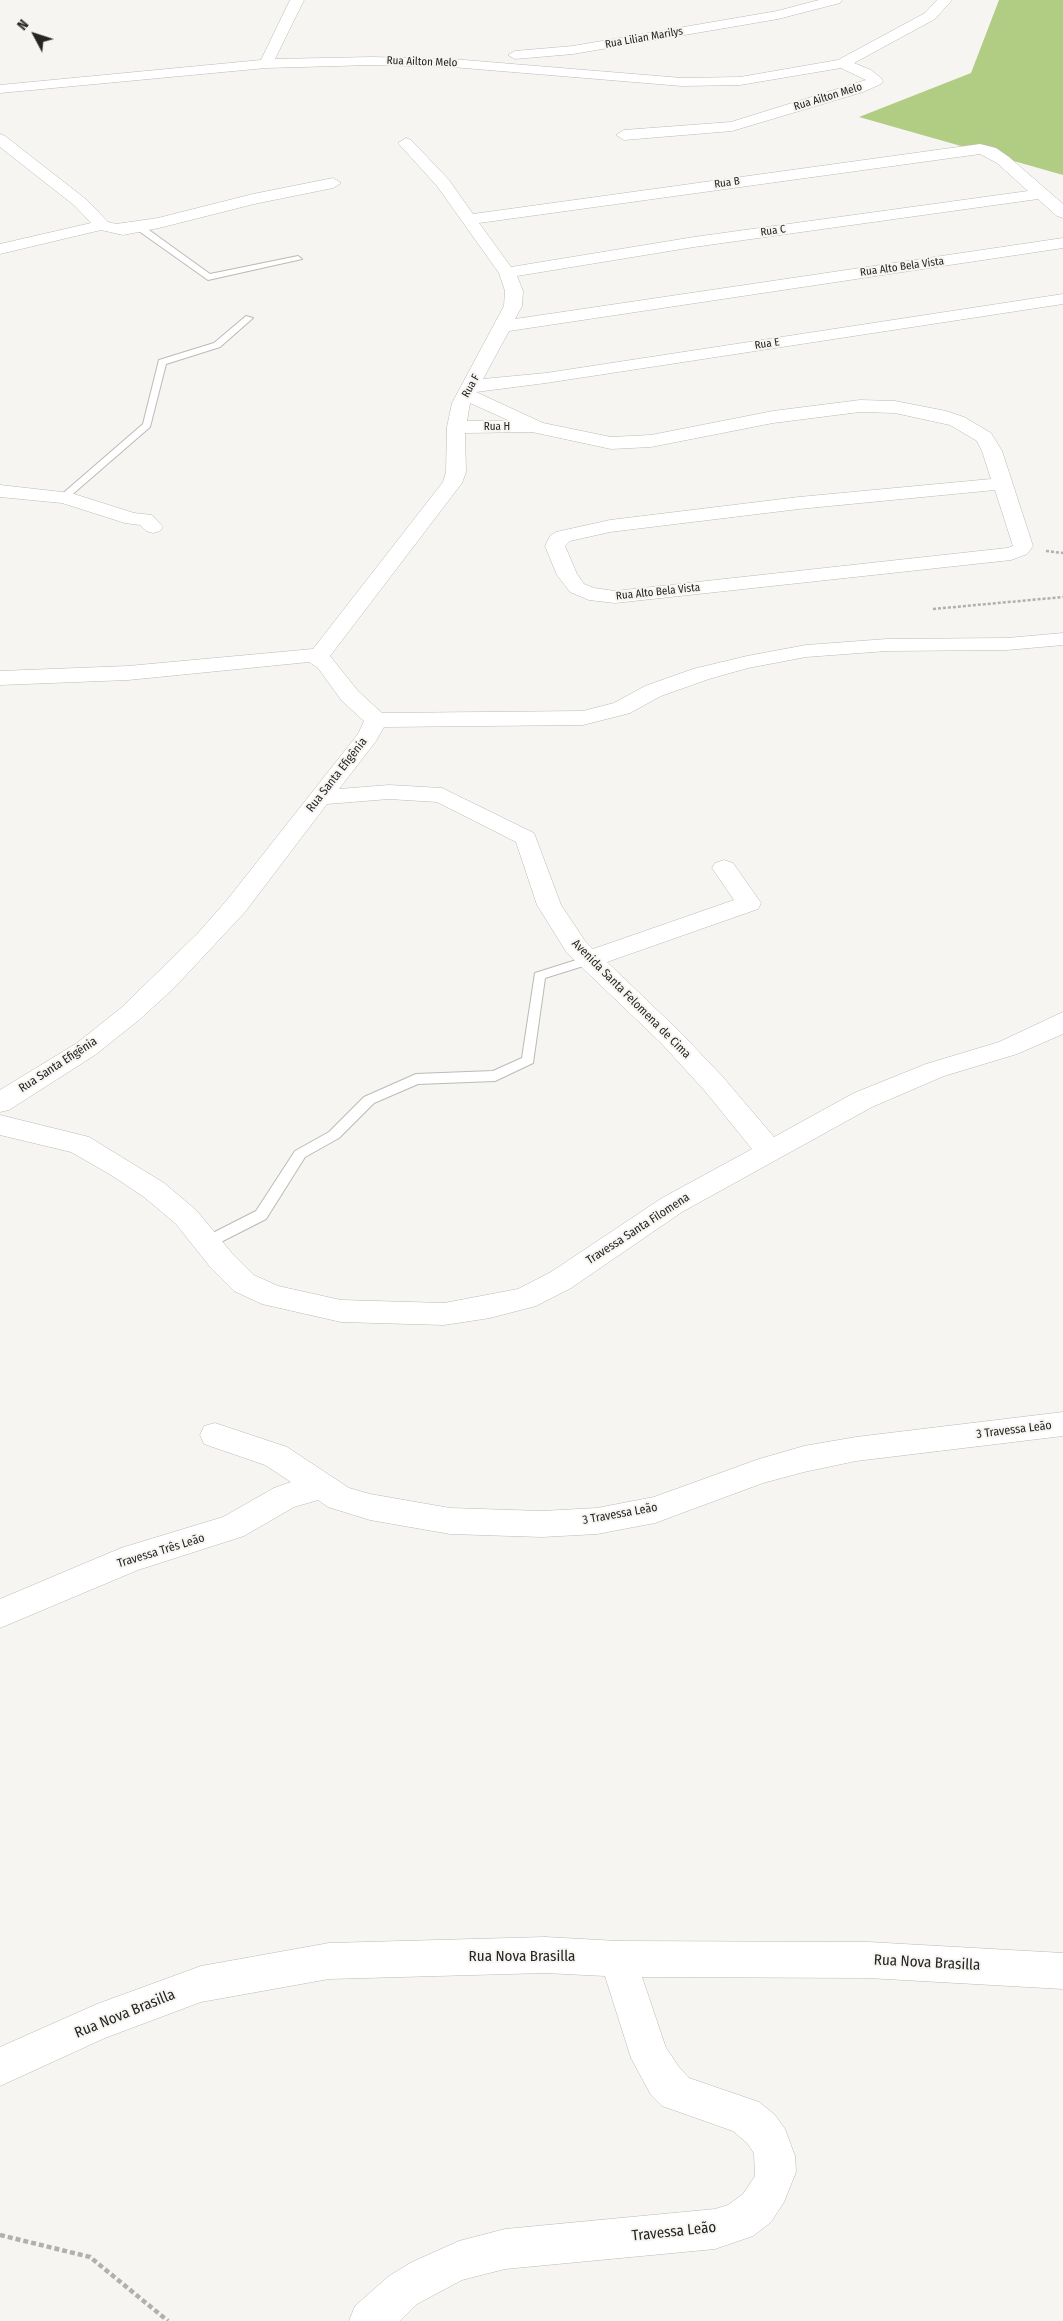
<!DOCTYPE html>
<html>
<head>
<meta charset="utf-8">
<style>
  body { margin:0 }
  #map { position:relative; width:1063px; height:2321px; overflow:hidden; background:#f6f5f1; font-family:"Fira Sans Condensed",sans-serif }
  canvas { display:block }
  .north { position:absolute; left:10px; top:10px; width:50px; height:50px; -webkit-text-stroke:4px #f6f5f1; paint-order:stroke; rotate:310deg; font-size:14px; font-weight:700; line-height:20px; text-align:center; color:#252523 }
  .north::after { content:''; display:block; margin:auto; width:18px; height:22px; background:#252523; clip-path:polygon(50% 0,100% 100%,50% 72%,0 100%) }
</style>
</head>
<body>
<div id="map">
<canvas width="1063" height="2321"></canvas>
<div class="north">N</div>
</div>
<script>
const ctx = document.querySelector('canvas').getContext('2d');
ctx.lineJoin = 'round';
function fill(path, color) {
  ctx.fillStyle = color;
  ctx.fill(path, 'evenodd');
}
function shape(rows) {
  const path = new Path2D();
  for (const r of rows) {
    path.moveTo(r[0], r[1]);
    for (let i = 2; i < r.length; i += 2) path.lineTo(r[i], r[i + 1]);
  }
  return path;
}
function strokePath(path, color, width, dash) {
  ctx.strokeStyle = color;
  ctx.lineWidth = width;
  ctx.lineCap = dash ? 'butt' : 'round';
  ctx.setLineDash(dash || []);
  ctx.stroke(path);
}
function drawText(font, color, halo, rows, align = 'center') {
  ctx.font = font + ' "Fira Sans Condensed",sans-serif';
  ctx.lineWidth = 4;
  ctx.setLineDash([]);
  ctx.textBaseline = 'middle';
  ctx.strokeStyle = halo;
  ctx.fillStyle = color;
  for (const [text, x, y, turn = 0] of rows) {
    ctx.save();
    ctx.translate(x, y);
    ctx.rotate((+turn || 0) * Math.PI / 180);
    ctx.textAlign = isNaN(turn) ? turn : align;
    if (halo) ctx.strokeText(text, 0, 0);
    ctx.fillText(text, 0, 0);
    ctx.restore();
  }
}
const forest = shape([
  [999,0,1063,0,1063,175,859,117,971,73]
]);
const pathFar1 = shape([
  [1046,551,1063,553],
  [933,609,1063,597]
]);
const path = shape([
  [0,2235,90,2257,168,2321]
]);
const lane = shape([
  [136,225,142,225,210,274,298,256,302,259,208,280,136,229,136,225],
  [246,316,253,318,220,347,166,364,150,427,67,499,61,499,61,495,143,424,159,360,214,343,246,316],
  [589,956,593,957,595,960,593,963,545,978,533,1063,495,1081,418,1084,374,1103,339,1138,305,1157,266,1219,213,1246,203,1246,201,1242,203,1238,256,1211,295,1151,329,1132,364,1097,416,1074,493,1071,522,1058,535,973,589,956]
]);
const street = shape([
  [290,0,304,0,275,59,371,57,452,59,682,78,740,77,838,60,925,13,937,0,952,0,935,19,854,63,871,70,881,78,883,81,881,84,863,92,732,131,624,140,616,135,624,130,731,122,866,80,841,68,740,85,682,86,452,67,371,65,266,68,0,93,0,85,261,60,290,0],
  [819,0,842,0,840,3,778,19,573,54,515,59,508,55,515,51,573,46,777,11,819,0],
  [0,134,5,136,87,200,108,222,116,224,158,218,253,194,333,178,341,183,333,188,254,204,159,228,123,235,101,230,0,254,0,244,91,223,75,206,0,147,0,134],
  [406,138,411,140,449,180,473,214,980,144,996,148,1009,157,1063,204,1063,218,1057,216,1038,199,694,247,517,276,523,291,522,306,515,319,1063,238,1063,248,509,331,483,379,546,373,1063,294,1063,304,546,383,476,392,543,423,611,437,651,435,773,411,860,400,895,401,946,411,964,417,991,433,1002,451,1033,546,1027,554,1011,560,615,603,589,600,570,592,557,575,545,546,550,536,556,532,610,520,799,497,991,479,982,451,977,441,950,425,895,413,860,412,773,423,651,447,611,449,532,432,465,433,466,472,462,483,330,656,358,691,382,713,583,711,614,703,645,686,693,669,747,656,806,645,887,639,1007,638,1063,633,1063,645,1007,650,887,651,806,657,748,668,709,679,661,696,630,713,583,725,384,727,376,741,339,789,389,785,442,788,534,833,561,905,585,941,593,949,734,900,712,868,715,863,724,860,733,863,761,903,758,909,607,962,680,1032,722,1076,774,1137,854,1093,926,1064,999,1042,1063,1012,1063,1034,1017,1054,944,1076,872,1107,682,1212,571,1288,536,1306,490,1318,444,1325,341,1322,262,1304,234,1291,211,1268,176,1224,144,1197,111,1175,71,1152,0,1135,0,1115,89,1137,164,1183,196,1210,231,1252,254,1275,278,1286,341,1300,444,1303,518,1289,551,1272,662,1198,752,1149,704,1090,662,1044,567,953,537,905,516,842,437,802,389,799,327,804,245,912,174,988,139,1020,95,1055,9,1110,0,1112,0,1090,77,1043,121,1008,198,933,227,900,358,734,364,721,342,701,318,668,309,662,128,680,0,685,0,671,128,666,313,649,443,482,446,472,447,427,452,403,504,306,505,291,499,273,437,186,398,143,406,138],
  [980,154,997,163,1028,191,694,237,511,267,479,223,980,154],
  [470,403,510,421,467,421,470,403],
  [995,490,1013,546,1007,548,615,591,594,588,584,584,577,574,565,546,570,541,610,532,799,509,995,490],
  [0,485,71,493,134,513,152,515,163,527,160,531,153,533,146,531,140,525,125,523,62,503,0,497,0,485],
  [1063,1412,1063,1436,856,1461,804,1472,763,1483,655,1523,597,1534,542,1537,450,1534,370,1520,328,1507,318,1500,294,1507,244,1536,138,1570,0,1628,0,1599,121,1548,223,1517,274,1488,291,1482,265,1465,204,1444,200,1435,204,1426,215,1423,287,1447,349,1488,370,1494,450,1508,542,1511,597,1508,654,1497,759,1459,804,1446,856,1437,1063,1412],
  [545,1937,618,1941,868,1942,1063,1953,1063,1989,868,1978,642,1977,666,2048,679,2067,689,2078,759,2102,775,2115,785,2129,795,2156,796,2172,784,2202,771,2222,753,2236,715,2249,505,2269,462,2280,417,2304,400,2321,349,2321,355,2306,389,2276,412,2262,459,2241,505,2229,715,2209,728,2205,743,2194,755,2176,754,2153,747,2143,733,2131,662,2106,651,2095,631,2058,605,1976,545,1973,329,1979,201,2002,105,2038,0,2086,0,2047,97,2004,201,1966,329,1943,545,1937]
]);
const farStreetnames = [
  ["Rua Lilian Marilys",644,38,-10],
  ["Rua Ailton Melo",422,62,2],
  ["Rua Ailton Melo",828,97,-17],
  ["Rua B",727,183,-8],
  ["Rua C",773,231,-8],
  ["Rua Alto Bela Vista",902,267,-8],
  ["Rua E",767,344,-9],
  ["Rua F",471,386,-61],
  ["Rua H",497,427],
  ["Rua Alto Bela Vista",658,592,-6]
];
const streetNames = [
  ["Rua Santa Efigênia",337,775,-52],
  ["Avenida Santa Felomena de Cima",631,999,45],
  ["Rua Santa Efigênia",58,1065,-33],
  ["Travessa Santa Filomena",638,1229,-33],
  ["3 Travessa Leão",1014,1430,-7],
  ["3 Travessa Leão",620,1514,-10],
  ["Travessa Três Leão",161,1551,-17]
];
const nearStreetnames = [
  ["Rua Nova Brasilla",522,1957],
  ["Rua Nova Brasilla",927,1963,3],
  ["Rua Nova Brasilla",125,2014,-22],
  ["Travessa Leão",674,2232,-6]
];
fill(forest, '#b1cd83');
strokePath(lane, '#bbbab6', 2);
strokePath(street, '#bbbab6', 1);
strokePath(pathFar1, '#b0b0ac', 2.5, [3, 2]);
strokePath(path, '#b0b0ac', 4.5, [5, 3]);
fill(lane, '#fff');
fill(street, '#fff');
drawText('11px', '#252523', '#f6f5f1', farStreetnames);
drawText('12px', '#252523', '#f6f5f1', streetNames);
drawText('15px', '#252523', '#f6f5f1', nearStreetnames);
</script>
</body>
</html>
